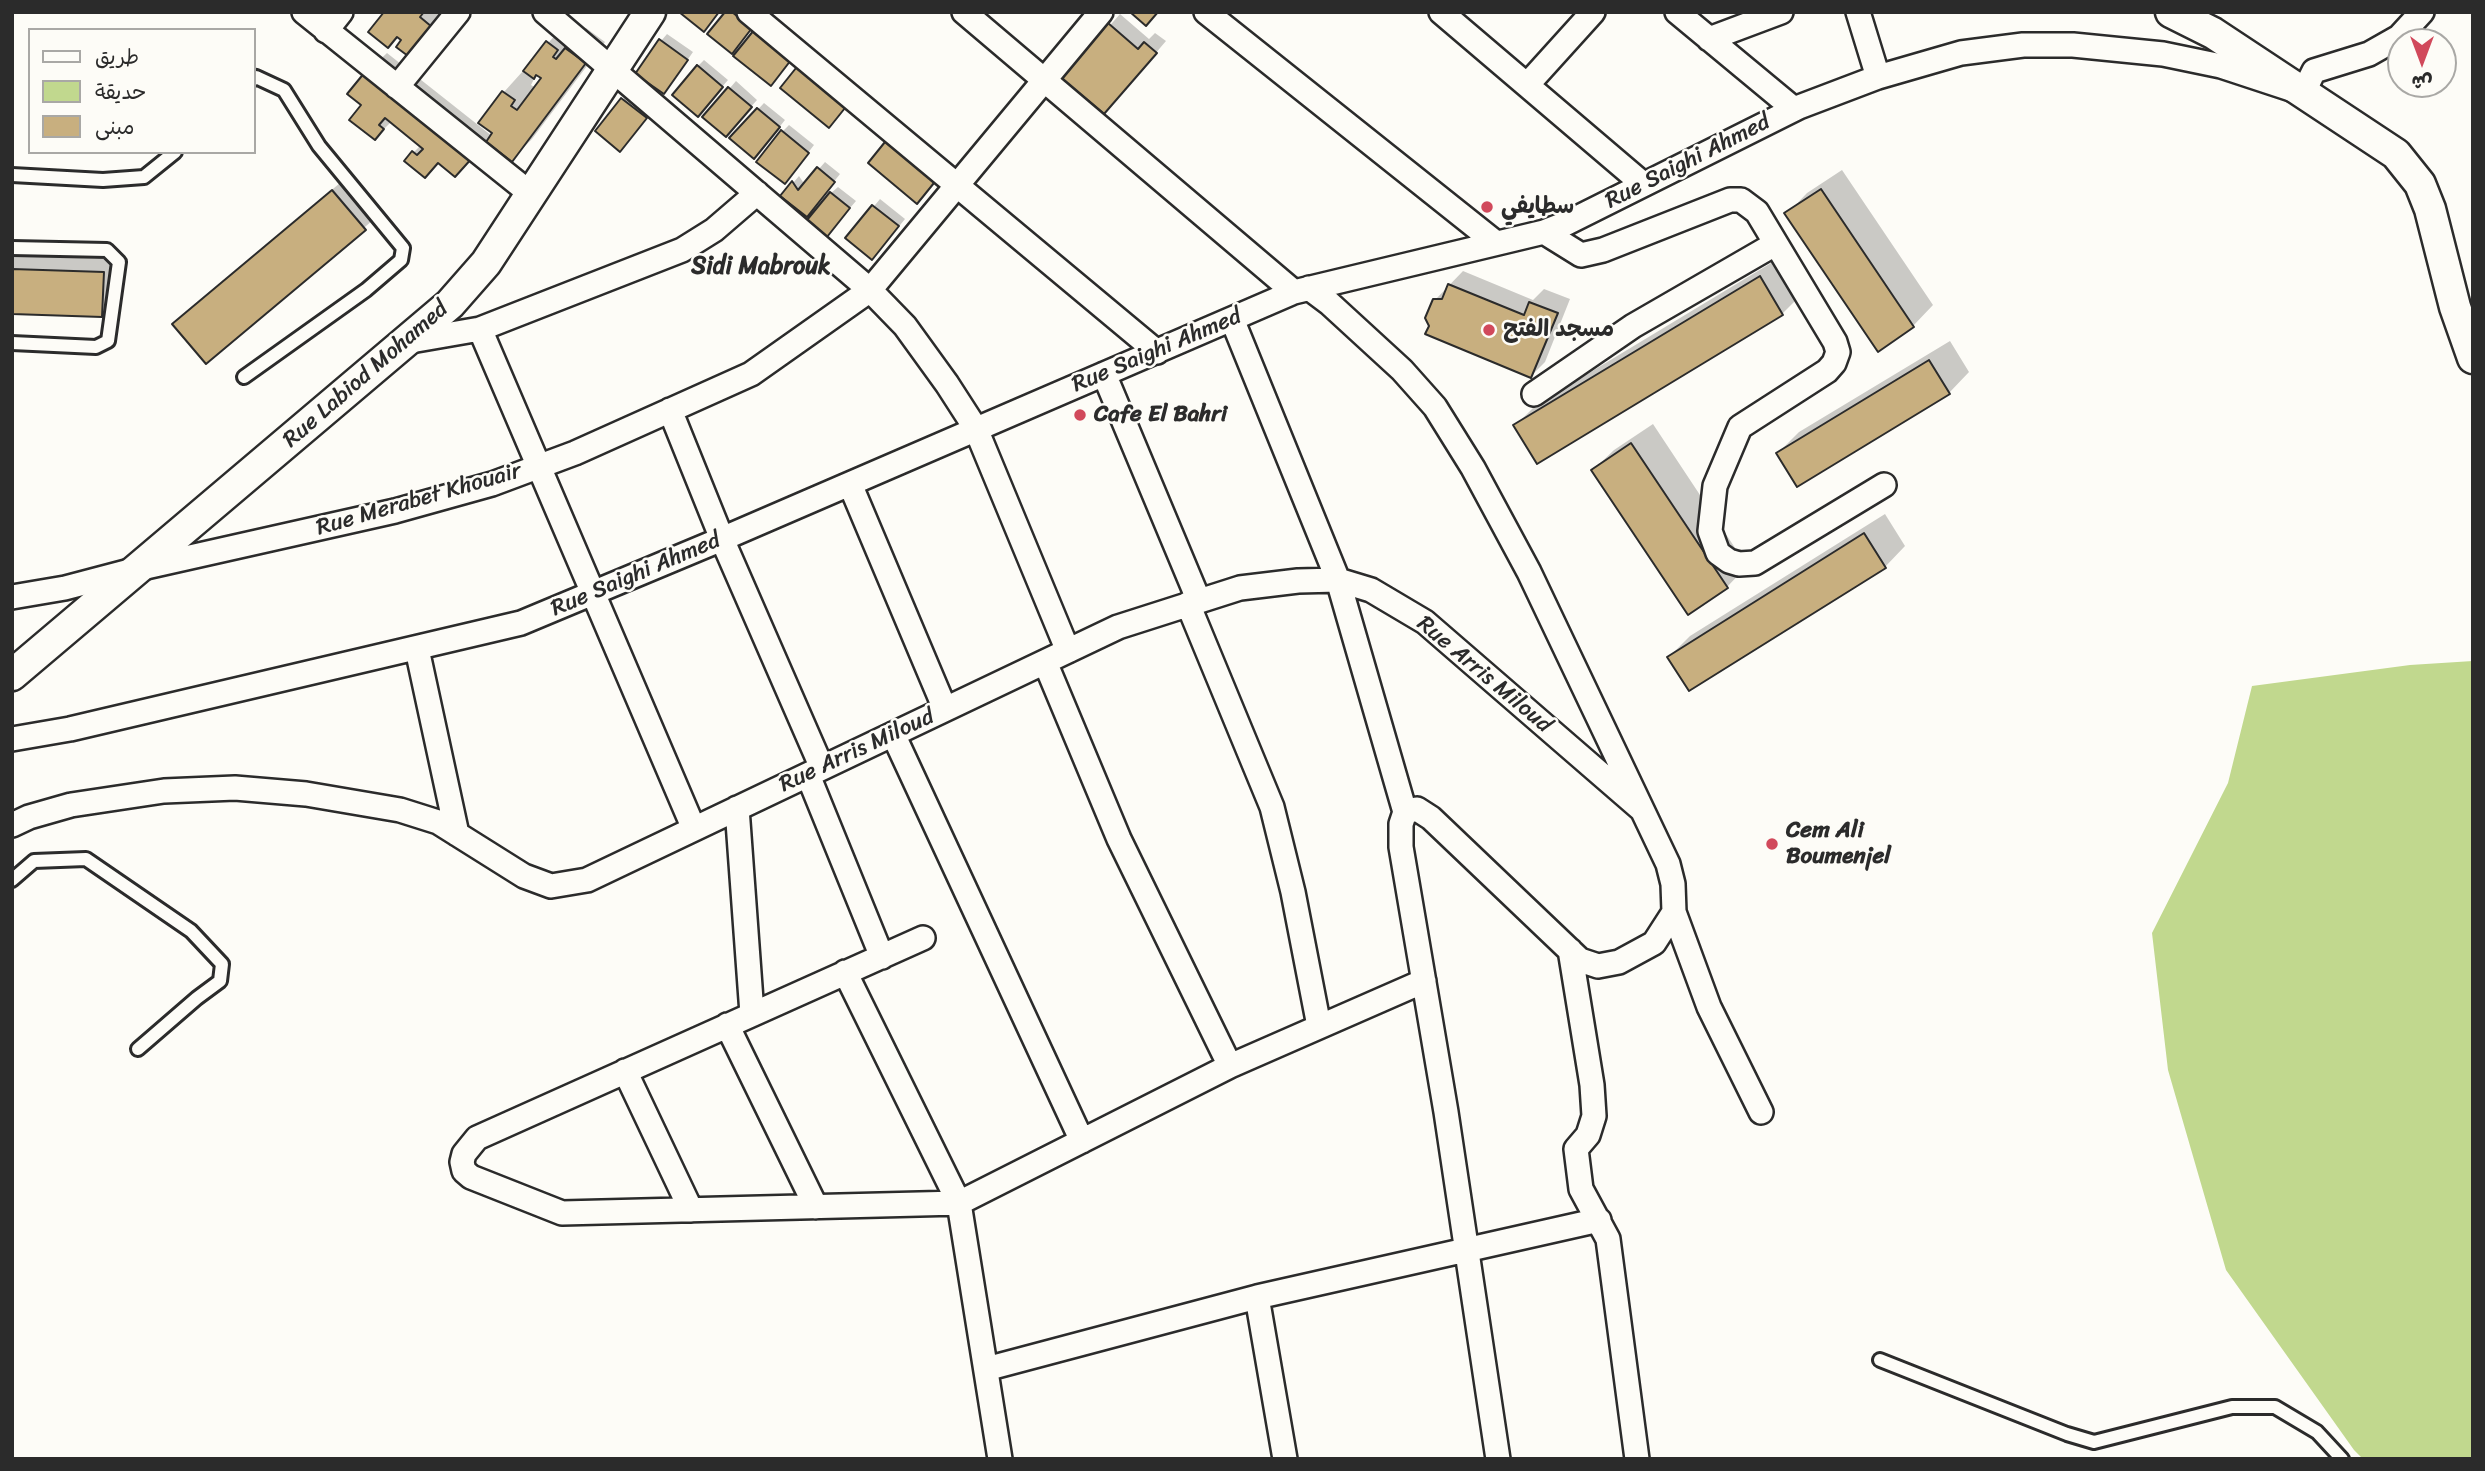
<!DOCTYPE html>
<html>
<head>
<meta charset="utf-8">
<style>
  body { margin:0 }
  #map { position:relative; width:2485px; height:1471px; overflow:hidden; background:#fdfcf7; font-family:Sriracha,"Playpen Sans Arabic",sans-serif }
  canvas { display:block }
  .frame { position:absolute; inset:0; border:14px solid #2b2b2b; pointer-events:none }
  .legend { position:absolute; left:28px; top:28px; width:228px; height:126px; box-sizing:border-box; background:#fdfcf7; border:2px solid #a9a8a5; margin:0; padding:9px 12px; list-style:none; font-size:21px; color:#2b2b2b }
  .legend li { display:flex; align-items:center; gap:14px; height:35px }
  .legend b { width:35px; border:2px solid #a9a8a5 }
  .north { position:absolute; left:2387px; top:28px; width:70px; height:70px; box-sizing:border-box; background:#fdfcf7; border:2px solid #a9a8a5; border-radius:50%; rotate:180deg; font-size:19px; font-weight:700; line-height:28px; text-align:center; color:#2b2b2b }
  .north::after { content:''; display:block; margin:auto; width:24px; height:32px; background:#d1495b; clip-path:polygon(50% 0,100% 100%,50% 72%,0 100%) }
</style>
</head>
<body>
<div id="map">
<canvas width="2485" height="1471"></canvas>
<div class="frame"></div>
<ul class="legend">
<li><b style="height:9px;background:#fdfcf7"></b>طريق</li>
<li><b style="height:19px;background:#c1d88e"></b>حديقة</li>
<li><b style="height:19px;background:#c8af7f"></b>مبنى</li>
</ul>
<div class="north">ش</div>
</div>
<script>
const ctx = document.querySelector('canvas').getContext('2d');
ctx.lineJoin = 'round';
function fill(path, color) {
  ctx.fillStyle = color;
  ctx.fill(path, 'evenodd');
}
function shape(rows) {
  const path = new Path2D();
  for (const r of rows) {
    path.moveTo(r[0], r[1]);
    for (let i = 2; i < r.length; i += 2) path.lineTo(r[i], r[i + 1]);
  }
  return path;
}
function strokePath(path, color, width, dash) {
  ctx.strokeStyle = color;
  ctx.lineWidth = width;
  ctx.lineCap = dash ? 'butt' : 'round';
  ctx.setLineDash(dash || []);
  ctx.stroke(path);
}
function drawText(font, color, halo, rows, align = 'center') {
  ctx.font = font + ' Sriracha,"Playpen Sans Arabic",sans-serif';
  ctx.lineWidth = 5;
  ctx.setLineDash([]);
  ctx.textBaseline = 'middle';
  ctx.strokeStyle = halo;
  ctx.fillStyle = color;
  for (const [text, x, y, turn = 0] of rows) {
    ctx.save();
    ctx.translate(x, y);
    ctx.rotate((+turn || 0) * Math.PI / 180);
    ctx.textAlign = isNaN(turn) ? turn : align;
    if (halo) ctx.strokeText(text, 0, 0);
    ctx.fillText(text, 0, 0);
    ctx.restore();
  }
}
const green = shape([
  [2473,661,2473,1459,2363,1459,2354,1450,2226,1270,2168,1070,2152,933,2228,783,2252,686,2410,665]
]);
const shadow = shape([
  [386,12,445,12,428,33,404,40],
  [1120,14,1149,39,1155,33,1166,41,1114,102,1064,78],
  [568,21,576,38,586,28,605,42,532,139,512,159,487,141,475,154,439,162,425,175,414,152,421,145,392,121,375,138,364,105,366,73,387,53,492,136,504,92],
  [537,73,543,78,536,88,531,85],
  [667,34,693,52,670,85,661,41],
  [704,60,728,80,704,108,698,66],
  [736,81,757,100,732,128,705,117],
  [629,93,652,111,626,143,623,100],
  [764,103,785,120,761,150,731,138],
  [789,125,814,145,791,175,782,132],
  [825,162,840,174,813,208,783,195,799,176,805,185],
  [1842,170,1933,305,1913,326,1787,214,1807,193],
  [347,177,379,215,206,362,174,324],
  [838,187,856,201,833,228,831,193],
  [880,199,905,219,879,251,848,238],
  [12,256,117,259,115,301,101,315,12,313],
  [1781,257,1803,293,1782,314,1537,461,1515,426,1536,405],
  [1463,271,1533,300,1544,289,1570,299,1545,362,1531,376,1435,300],
  [1950,341,1969,372,1949,393,1778,453,1799,432],
  [1653,424,1747,566,1727,587,1593,470,1614,450],
  [1885,514,1905,546,1885,567,1669,657,1690,636]
]);
const building = shape([
  [384,12,424,12,420,17,432,27,408,56,396,47,401,40,397,37,388,48,368,32,384,12],
  [679,12,719,12,704,32,679,12],
  [725,12,732,12,752,28,732,54,707,34,725,12],
  [1130,12,1158,12,1146,26,1130,12],
  [1108,23,1138,49,1144,42,1157,53,1104,114,1061,78,1108,23],
  [754,30,791,60,771,86,733,56,754,30],
  [659,39,688,60,664,94,635,74,659,39],
  [546,41,558,50,553,57,556,59,565,48,586,63,512,162,486,142,492,133,478,123,502,91,515,100,511,106,517,110,541,78,536,75,534,79,523,71,546,41],
  [800,63,849,103,829,128,780,88,800,63],
  [697,65,723,87,698,117,672,95,697,65],
  [365,72,473,157,455,177,438,163,425,178,404,161,412,151,417,155,423,149,385,118,379,125,384,129,375,140,349,120,361,105,347,94,365,72],
  [728,87,752,107,726,137,702,117,728,87],
  [621,98,647,118,620,152,595,131,621,98],
  [757,108,780,127,754,159,729,138,757,108],
  [781,130,809,153,785,184,756,162,781,130],
  [889,137,938,178,917,204,868,163,889,137],
  [817,167,835,182,807,217,780,196,792,181,798,190,817,167],
  [1821,189,1914,327,1878,352,1784,213,1821,189],
  [332,190,366,230,206,364,172,324,332,190],
  [830,192,850,208,827,237,807,220,830,192],
  [872,205,899,226,872,260,845,238,872,205],
  [12,269,104,272,102,317,12,314,12,269],
  [1760,276,1783,315,1537,464,1513,425,1760,276],
  [1448,284,1524,315,1529,302,1558,313,1531,378,1425,334,1429,326,1425,318,1433,299,1442,299,1448,284],
  [1929,360,1950,394,1797,487,1776,453,1929,360],
  [1631,443,1728,588,1688,615,1591,470,1631,443],
  [1864,533,1886,568,1689,691,1667,657,1864,533]
]);
const service = shape([
  [12,175,103,180,144,177,175,152],
  [12,248,107,250,119,262,108,341,96,347,12,343],
  [244,377,366,290,401,260,403,248,319,146,284,90,256,77,254,79],
  [12,880,34,861,86,859,191,931,222,964,220,981,197,998,138,1049],
  [1880,1360,2067,1434,2094,1442,2232,1407,2275,1407,2317,1432,2342,1459]
]);
const minor = shape([
  [304,12,531,194],
  [545,12,870,290,905,326,947,384,976,429,1068,651],
  [749,12,1157,352],
  [964,12,1294,292],
  [1206,12,1496,243],
  [1441,12,1643,184],
  [1677,12,1794,109],
  [1858,12,1878,77],
  [326,31,341,12],
  [1709,39,1781,12],
  [1527,85,1593,12],
  [397,87,458,12],
  [1544,232,1581,255,1603,250,1730,200,1741,200,1757,212,1835,342,1838,352,1834,363,1827,371,1740,427,1715,486,1710,531,1718,553,1729,561,1739,564,1755,563,1884,485],
  [1309,288,1329,303,1402,370,1435,407,1473,468,1529,572,1668,864,1673,884,1674,912,1654,943,1619,962,1598,966,1580,960,1431,818,1417,809,1405,812,1401,824,1401,847,1446,1112,1498,1459],
  [1232,319,1338,580,1405,812],
  [480,329,694,829],
  [405,342,480,329,682,250,714,230,757,193],
  [1104,374,1199,601],
  [1534,394,1633,326,1775,244],
  [670,410,722,539,822,768],
  [850,484,945,709],
  [12,597,65,588,137,569,395,511,492,484,575,453,751,374,870,290,1101,12],
  [1188,604,1272,807,1293,892,1319,1026],
  [417,649,457,834],
  [1045,662,1119,839,1230,1066],
  [893,734,1082,1141],
  [12,739,70,729,521,623,722,539,1294,292,1544,232,1567,223,1799,107,1878,77,1961,53,2023,45,2073,45,2163,54,2221,66,2306,94,2309,81,2314,71,2369,54,2399,37,2422,12],
  [808,775,882,957],
  [737,808,752,1014],
  [12,825,29,817,71,805,164,791,235,788,306,794,400,810,438,822,524,876,551,886,587,880,1118,627,1240,588,1298,581,1338,580,1371,590,1425,622,1641,809],
  [1674,912,1709,1007,1761,1112],
  [923,938,477,1138,464,1154,462,1162,464,1171,471,1177,562,1213,959,1203,1230,1066,1424,981],
  [1570,950,1592,1085,1594,1116,1588,1135,1576,1149,1581,1189,1608,1239,1637,1459],
  [845,972,959,1203,1000,1459],
  [727,1025,816,1207],
  [625,1071,691,1210],
  [1257,1297,1285,1459],
  [986,1369,1257,1297,1599,1220]
]);
const tertiary = shape([
  [2171,12,2213,33,2396,154,2420,184,2430,209,2455,307,2473,358],
  [12,675,450,304,486,263,650,12]
]);
const markers = [
  [1487,207,7,"#d1495b"],
  [1489,330,7,"#d1495b"],
  [1080,415,7,"#d1495b"],
  [1772,844,7,"#d1495b"]
];
const streetNames = [
  ["Rue Saighi Ahmed",1688,162,-27],
  ["Rue Saighi Ahmed",1157,351,-23],
  ["Rue Labiod Mohamed",366,375,-41],
  ["Rue Merabet Khouair",419,500,-16],
  ["Rue Saighi Ahmed",636,575,-23],
  ["Rue Arris Miloud",1484,675,40],
  ["Rue Arris Miloud",857,751,-25]
];
const poiNames = [
  ["سطايفي",1501,207],
  ["مسجد الفتح",1503,330],
  ["Cafe El Bahri",1094,415],
  ["Cem Ali",1786,831],
  ["Boumenjel",1786,857]
];
const neighbourhoodNames = [
  ["Sidi Mabrouk",761,267]
];
fill(green, '#c1d88e');
fill(shadow, '#0003');
fill(building, '#c8af7f');
strokePath(building, '#2b2b2b', 2);
strokePath(service, '#2b2b2b', 18);
strokePath(minor, '#2b2b2b', 28);
strokePath(tertiary, '#2b2b2b', 35);
strokePath(service, '#fdfcf7', 12);
strokePath(minor, '#fdfcf7', 23);
strokePath(tertiary, '#fdfcf7', 30);
for (const [x, y, r, color] of markers) {
  const dot = new Path2D();
  dot.arc(x, y, r, 0, 2 * Math.PI);
  ctx.fillStyle = color;
  ctx.fill(dot);
  strokePath(dot, '#fdfcf7', 2.5);
}
drawText('23px', '#2b2b2b', '#fdfcf7', streetNames);
drawText('bold 23px', '#2b2b2b', '#fdfcf7', poiNames, 'left');
drawText('bold 24px', '#2b2b2b', '#fdfcf7', neighbourhoodNames);
</script>
</body>
</html>
